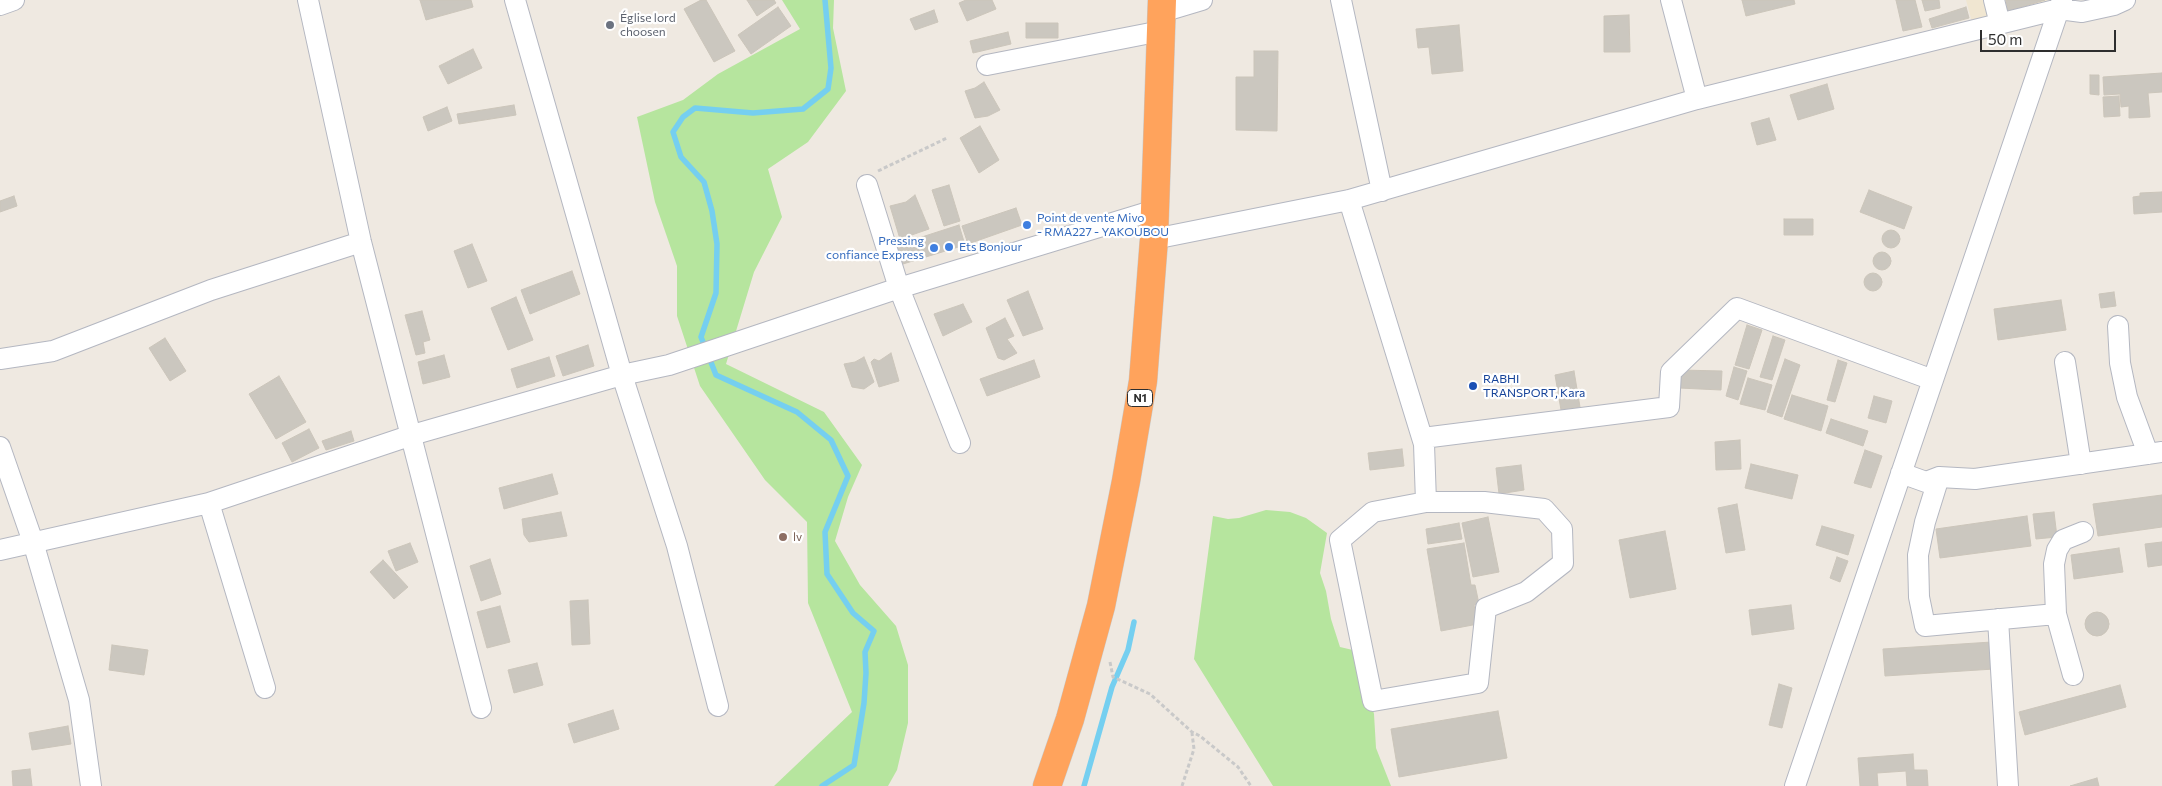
<!DOCTYPE html>
<html>
<head>
<meta charset="utf-8">
<style>
  body { margin:0 }
  #map { position:relative; width:2162px; height:786px; overflow:hidden; background:#efe9e1; font-family:Commissioner,sans-serif }
  canvas { display:block }
  .scale { position:absolute; left:1980px; top:30px; width:136px; height:22px; box-sizing:border-box; border:2px solid #2e2e2e; border-top:0; padding-left:6px; font-size:15px; line-height:18px; white-space:nowrap; color:#2e2e2e; -webkit-text-stroke:4px #fff; paint-order:stroke }
</style>
</head>
<body>
<div id="map">
<canvas width="2162" height="786"></canvas>
<div class="scale">50 m</div>
</div>
<script>
const ctx = document.querySelector('canvas').getContext('2d');
ctx.lineJoin = 'round';
function fill(path, color) {
  ctx.fillStyle = color;
  ctx.fill(path, 'evenodd');
}
function shape(rows) {
  const path = new Path2D();
  for (const r of rows) {
    if (r.length === 3) {
      path.moveTo(r[0] + r[2], r[1]);
      path.arc(r[0], r[1], r[2], 0, 2 * Math.PI);
      continue;
    }
    path.moveTo(r[0], r[1]);
    for (let i = 2; i < r.length; i += 2) path.lineTo(r[i], r[i + 1]);
  }
  return path;
}
function strokePath(path, color, width, dash) {
  ctx.strokeStyle = color;
  ctx.lineWidth = width;
  ctx.lineCap = dash ? 'butt' : 'round';
  ctx.setLineDash(dash || []);
  ctx.stroke(path);
}
function drawText(font, color, halo, rows, align = 'center') {
  ctx.font = font + ' Commissioner,sans-serif';
  ctx.lineWidth = 4.5;
  ctx.setLineDash([]);
  ctx.textBaseline = 'middle';
  ctx.strokeStyle = halo;
  ctx.fillStyle = color;
  for (const [text, x, y, turn = 0] of rows) {
    ctx.save();
    ctx.translate(x, y);
    ctx.rotate((+turn || 0) * Math.PI / 180);
    ctx.textAlign = isNaN(turn) ? turn : align;
    if (halo) ctx.strokeText(text, 0, 0);
    ctx.fillText(text, 0, 0);
    ctx.restore();
  }
}
const education = shape([
  [1966,0,2048,0,2045,2,1972,22]
]);
const green = shape([
  [782,0,834,0,833,28,846,91,808,142,768,169,782,217,754,272,726,364,824,412,862,465,848,497,835,541,860,585,896,626,908,665,908,723,897,770,888,786,774,786,852,712,808,603,807,522,765,480,700,386,677,316,677,266,655,202,637,117,683,100,718,74,800,29],
  [1266,510,1290,512,1306,518,1327,533,1320,573,1326,591,1331,619,1340,647,1357,651,1374,714,1376,748,1391,786,1273,786,1194,659,1213,516,1228,519,1239,518]
]);
const stream = shape([
  [822,786,854,765,864,703,866,673,865,652,874,631,853,613,827,574,825,532,848,476,831,440,797,412,716,375,701,337,716,293,717,244,712,211,704,182,681,157,673,132,683,117,695,108,753,113,803,109,828,89,831,68,825,0],
  [1084,786,1112,687,1128,650,1134,622]
]);
const building = shape([
  [420,0,471,0,473,7,426,20,420,0],
  [701,0,706,0,735,51,714,62,684,9,701,0],
  [747,0,774,0,776,3,757,16,747,0],
  [966,0,992,0,996,9,967,21,959,3,966,0],
  [1742,0,1794,0,1795,4,1746,16,1742,0],
  [1896,0,1915,0,1922,27,1903,31,1896,0],
  [1922,0,1939,0,1940,8,1925,11,1922,0],
  [2006,0,2045,0,2008,11,2006,0],
  [778,7,791,26,751,54,738,35,778,7],
  [1966,7,1969,18,1932,28,1929,19,1966,7],
  [934,10,938,22,915,30,910,19,934,10],
  [1629,15,1630,52,1604,52,1604,16,1629,15],
  [1026,23,1058,23,1058,38,1026,38,1026,23],
  [1459,25,1463,71,1432,74,1429,47,1418,48,1416,29,1459,25],
  [1008,32,1011,44,973,53,970,41,1008,32],
  [473,49,482,68,448,84,439,66,473,49],
  [1254,51,1278,51,1277,131,1236,130,1236,77,1254,77,1254,51],
  [2162,73,2162,92,2148,93,2150,117,2129,118,2129,106,2121,107,2120,94,2104,95,2103,77,2162,73],
  [2090,75,2099,75,2099,95,2090,94,2090,75],
  [984,82,1000,110,988,116,975,118,965,91,975,88,984,82],
  [1827,84,1834,109,1798,120,1790,95,1827,84],
  [2119,96,2120,116,2104,117,2103,97,2119,96],
  [514,105,516,115,459,124,457,114,514,105],
  [447,107,452,121,428,131,423,117,447,107],
  [1769,118,1776,140,1757,145,1751,123,1769,118],
  [980,126,999,160,979,173,960,138,980,126],
  [949,185,960,221,944,226,932,190,949,185],
  [1869,190,1912,207,1904,229,1860,212,1869,190],
  [2162,192,2162,212,2134,214,2133,197,2140,196,2140,193,2162,192],
  [915,195,929,229,900,239,890,206,906,202,915,195],
  [14,196,17,206,0,212,0,201,14,196],
  [1016,208,1022,225,968,244,962,226,1016,208],
  [1784,219,1813,219,1813,235,1784,235,1784,219],
  [959,225,965,245,903,264,897,245,959,225],
  [1891,239,9],
  [472,244,487,281,468,288,454,251,472,244],
  [1882,261,9],
  [572,271,580,294,530,314,521,290,572,271],
  [1873,282,9],
  [1028,291,1043,329,1023,336,1007,300,1028,291],
  [2114,292,2116,306,2101,308,2099,294,2114,292],
  [516,297,533,340,508,350,491,308,516,297],
  [2061,300,2066,330,1998,340,1994,309,2061,300],
  [963,304,972,322,943,336,934,314,963,304],
  [422,311,430,340,423,342,425,353,416,355,405,315,422,311],
  [1005,318,1014,336,1007,339,1017,353,1004,360,998,358,986,328,1005,318],
  [1747,325,1762,330,1749,369,1735,365,1747,325],
  [1773,336,1785,340,1772,380,1760,377,1773,336],
  [165,338,186,371,170,381,149,348,165,338],
  [588,345,594,366,563,376,556,356,588,345],
  [891,353,899,381,879,387,871,362,874,359,879,361,891,353],
  [444,355,450,377,423,384,418,362,444,355],
  [549,357,555,376,517,388,511,369,549,357],
  [864,357,874,382,864,389,852,387,844,364,855,362,864,357],
  [1785,359,1800,365,1782,417,1767,412,1785,359],
  [1034,360,1040,377,987,396,980,379,1034,360],
  [1838,360,1847,363,1835,402,1827,400,1838,360],
  [1734,367,1747,371,1738,400,1726,396,1734,367],
  [1680,370,1722,371,1721,390,1679,388,1680,370],
  [1574,371,1580,407,1561,410,1555,375,1574,371],
  [279,376,306,422,276,439,249,394,279,376],
  [1748,378,1772,385,1765,410,1740,404,1748,378],
  [1792,395,1828,406,1821,431,1784,419,1792,395],
  [1874,396,1892,401,1886,423,1868,418,1874,396],
  [1831,419,1868,431,1863,446,1826,433,1831,419],
  [309,429,319,448,292,462,282,443,309,429],
  [351,431,354,441,326,450,322,441,351,431],
  [1740,440,1741,469,1716,470,1715,442,1740,440],
  [1402,449,1404,466,1370,470,1368,453,1402,449],
  [1865,450,1882,456,1871,488,1854,483,1865,450],
  [1751,464,1798,475,1792,499,1745,488,1751,464],
  [1521,465,1524,490,1499,494,1496,468,1521,465],
  [552,474,558,494,504,509,499,488,552,474],
  [2162,495,2162,527,2098,536,2093,504,2162,495],
  [1737,504,1745,550,1726,553,1718,508,1737,504],
  [561,512,567,536,529,542,524,535,522,519,561,512],
  [2054,512,2057,537,2036,539,2033,514,2054,512],
  [2027,516,2031,546,1940,558,1936,529,2027,516],
  [1488,517,1499,572,1473,577,1462,523,1488,517],
  [1459,523,1462,539,1428,544,1426,529,1459,523],
  [1822,526,1854,535,1848,555,1816,545,1822,526],
  [1665,531,1676,589,1630,598,1619,540,1665,531],
  [2162,542,2162,565,2148,567,2145,544,2162,542],
  [410,543,418,562,396,571,388,551,410,543],
  [1464,543,1471,585,1475,585,1479,604,1474,605,1478,624,1441,631,1427,549,1464,543],
  [2119,548,2123,572,2074,579,2071,555,2119,548],
  [1837,557,1848,561,1840,582,1830,578,1837,557],
  [490,559,501,594,481,601,470,566,490,559],
  [383,560,408,587,394,599,370,572,383,560],
  [588,600,590,644,572,645,570,601,588,600],
  [1791,605,1794,629,1752,635,1749,610,1791,605],
  [500,606,510,642,487,648,477,612,500,606],
  [2097,624,12],
  [1992,642,1994,669,1885,676,1883,649,1992,642],
  [112,645,148,650,144,675,109,670,112,645],
  [537,663,543,685,514,693,508,670,537,663],
  [1779,684,1792,688,1782,728,1769,725,1779,684],
  [2120,685,2126,707,2025,735,2019,712,2120,685],
  [613,710,619,729,574,743,568,724,613,710],
  [1498,711,1507,758,1399,777,1391,729,1498,711],
  [68,726,71,744,32,750,29,733,68,726],
  [1913,754,1914,770,1927,770,1928,786,1907,786,1906,771,1877,773,1878,786,1860,786,1858,758,1913,754],
  [30,769,32,786,13,786,12,771,30,769],
  [2097,778,2099,786,2070,786,2097,778]
]);
const path = shape([
  [878,171,947,138],
  [1110,662,1113,677,1150,694,1192,732,1200,736,1238,767,1251,786],
  [1182,786,1194,749,1192,733]
]);
const minor = shape([
  [308,0,361,242,481,708],
  [515,0,622,375,677,546,718,706],
  [1341,0,1382,191],
  [1671,0,1697,99],
  [1994,0,2000,24],
  [0,5,14,0],
  [1162,12,1202,0],
  [987,65,1161,31],
  [867,185,899,288,960,443],
  [1349,200,1424,444,1426,502,1484,502,1544,509,1562,529,1563,563,1526,592,1486,608,1478,683,1373,701,1340,540,1373,512,1426,502],
  [1154,239,1349,200,1697,99,2059,9,2082,12,2114,5,2125,0],
  [2118,326,2120,363,2127,397,2148,454],
  [0,359,53,351,211,290,361,242],
  [2065,362,2081,464],
  [1423,438,1669,407,1671,372,1737,308,1933,380],
  [0,447,33,542,79,700,91,786],
  [1901,473,1926,482,1939,477,1975,479,2162,452],
  [1939,477,1925,522,1918,555,1919,597,1925,626,2056,614],
  [209,503,265,688],
  [0,550,209,503,412,435,622,375,669,365,899,288,1155,210],
  [1998,619,2008,786],
  [2073,675,2056,614,2054,564,2057,550,2063,540,2083,532],
  [1795,786,2062,0]
]);
const highway = shape([
  [1047,786,1070,719,1101,606,1126,481,1143,381,1154,239,1162,0]
]);
const markers = [
  [610,25,5,"#6b7280"],
  [1027,225,5,"#3f7fe0"],
  [949,247,5,"#3f7fe0"],
  [934,248,5,"#3f7fe0"],
  [1473,386,5,"#1a4fb4"],
  [783,537,5,"#8d6e63"]
];
const shields = [
  [1140,398,25]
];
const shieldNames = [
  ["N1",1140,398]
];
const worshipNames = [
  ["Église lord",620,18],
  ["choosen",620,32]
];
const shopNames = [
  ["Point de vente Mivo",1037,218],
  ["- RMA227 - YAKOUBOU",1037,232],
  ["Pressing",924,241,"right"],
  ["confiance Express",924,255,"right"],
  ["Ets Bonjour",959,247]
];
const transitNames = [
  ["RABHI",1483,379],
  ["TRANSPORT, Kara",1483,393]
];
const educationNames = [
  ["lv",793,537]
];
fill(education, '#f0e6d1');
fill(green, '#b6e59e');
strokePath(stream, '#75cff0', 5.5);
fill(building, '#cbc7bf');
strokePath(building, '#cbc5ba', 1);
strokePath(minor, '#b4b7c1', 22);
strokePath(highway, '#c9c9c9', 29);
strokePath(path, '#c9c9c9', 3, [4, 2.5]);
strokePath(minor, '#fff', 20);
strokePath(highway, '#ffa35c', 28);
for (const [x, y, r, color] of markers) {
  const dot = new Path2D();
  dot.arc(x, y, r, 0, 2 * Math.PI);
  ctx.fillStyle = color;
  ctx.fill(dot);
  strokePath(dot, '#fff', 2);
}
for (const [x, y, w] of shields) {
  const box = new Path2D();
  box.roundRect(x - w / 2, y - 8.5, w, 17, 4);
  ctx.fillStyle = '#fff';
  ctx.fill(box);
  strokePath(box, '#2e2e2e', 1);
}
drawText('bold 11px', '#2e2e2e', null, shieldNames);
drawText('12px', '#5b616d', '#fff', worshipNames, 'left');
drawText('12px', '#366cbe', '#fff', shopNames, 'left');
drawText('12px', '#164399', '#fff', transitNames, 'left');
drawText('12px', '#785e54', '#fff', educationNames, 'left');
</script>
</body>
</html>
